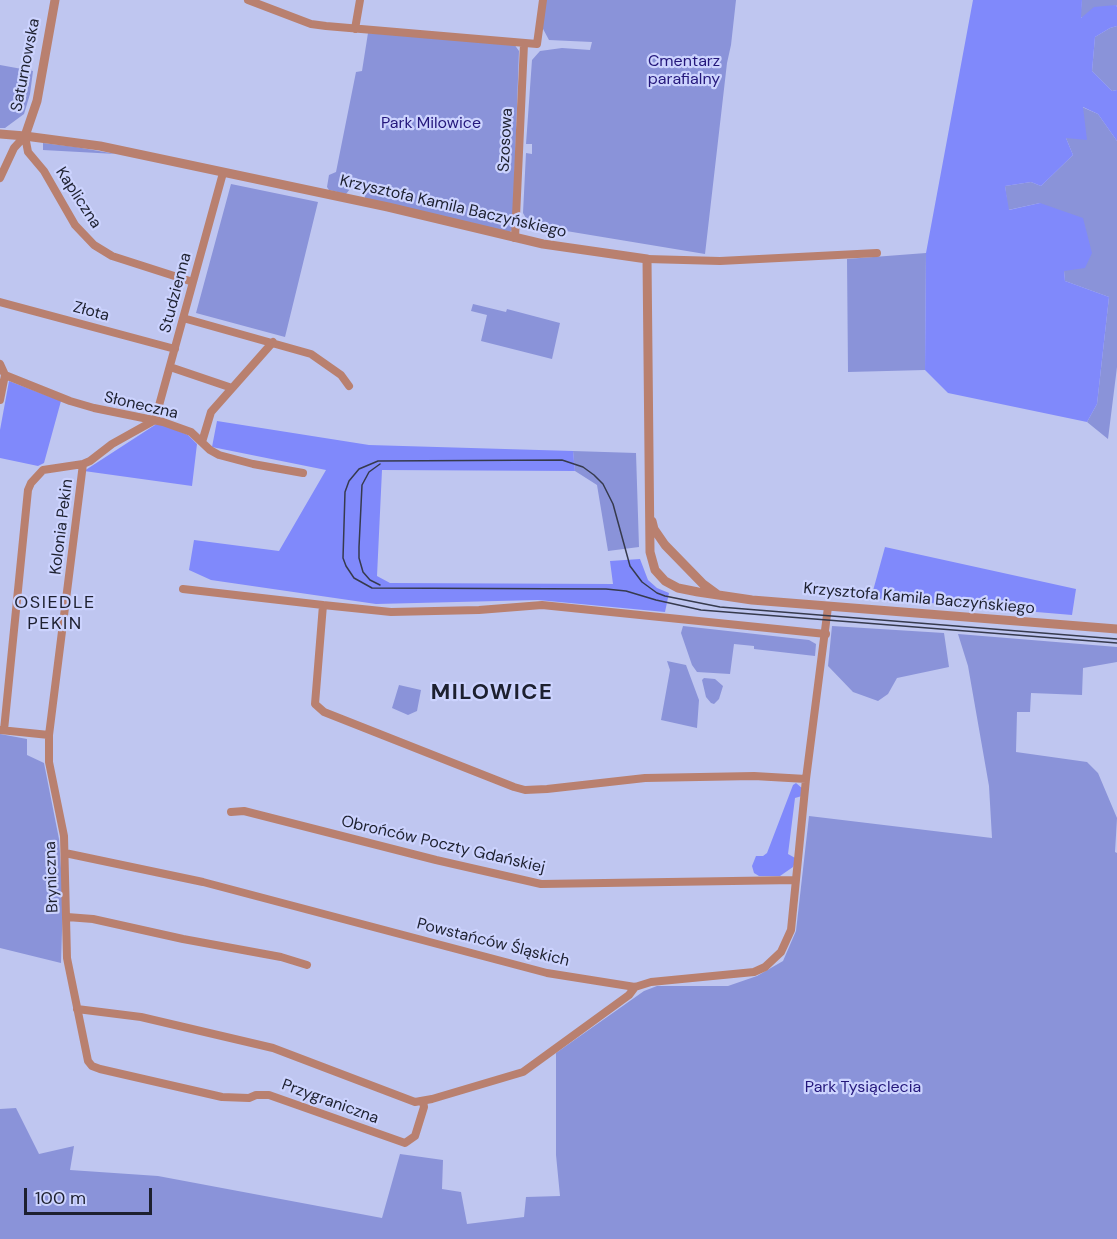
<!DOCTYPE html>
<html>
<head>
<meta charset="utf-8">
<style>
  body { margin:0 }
  #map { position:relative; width:1117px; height:1239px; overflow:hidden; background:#bfc6f0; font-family:"DM Sans",sans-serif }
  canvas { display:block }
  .scale { position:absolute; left:24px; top:1188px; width:128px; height:27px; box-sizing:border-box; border:3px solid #1d202f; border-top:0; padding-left:8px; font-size:18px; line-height:21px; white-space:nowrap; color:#1d202f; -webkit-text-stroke:4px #ccd3fe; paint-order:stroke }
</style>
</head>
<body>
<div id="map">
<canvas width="1117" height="1239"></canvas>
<div class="scale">100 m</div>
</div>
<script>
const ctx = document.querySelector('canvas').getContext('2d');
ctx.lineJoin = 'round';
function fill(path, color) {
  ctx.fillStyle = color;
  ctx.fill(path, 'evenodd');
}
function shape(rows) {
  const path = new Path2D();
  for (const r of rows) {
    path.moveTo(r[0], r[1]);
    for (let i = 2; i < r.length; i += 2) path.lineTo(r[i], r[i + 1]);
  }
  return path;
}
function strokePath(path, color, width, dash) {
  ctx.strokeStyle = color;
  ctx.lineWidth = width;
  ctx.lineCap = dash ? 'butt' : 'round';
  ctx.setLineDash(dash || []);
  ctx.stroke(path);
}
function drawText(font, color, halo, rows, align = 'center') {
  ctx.font = font + ' "DM Sans",sans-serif';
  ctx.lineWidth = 4.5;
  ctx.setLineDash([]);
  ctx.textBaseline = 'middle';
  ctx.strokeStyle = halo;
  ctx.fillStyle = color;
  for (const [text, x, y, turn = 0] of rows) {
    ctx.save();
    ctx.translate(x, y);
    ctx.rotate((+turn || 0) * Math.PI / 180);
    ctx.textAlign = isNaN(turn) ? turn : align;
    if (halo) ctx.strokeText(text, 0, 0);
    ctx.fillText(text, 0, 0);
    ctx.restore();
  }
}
const green = shape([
  [546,0,736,0,731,45,727,63,705,254,530,225,523,213,526,153,532,154,532,144,526,144,532,60,540,51,562,48,590,50,592,42,549,40,542,27],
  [1082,0,1117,0,1117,7,1116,5,1080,18],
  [1117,26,1117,90,1112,91,1092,71,1095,37,1110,28],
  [368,33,514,44,519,51,513,217,512,230,510,232,365,198,364,192,350,189,346,194,329,190,327,187,329,175,336,172,356,72,362,71],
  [0,65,33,71,30,94,24,114,5,128,0,128],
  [1082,107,1098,114,1117,141,1117,367,1108,439,1087,422,1097,404,1109,297,1065,281,1064,271,1040,203,1008,210,1005,186,1031,182,1041,186,1073,155,1066,138],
  [43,143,76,147,116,154,43,150],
  [231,184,318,202,285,337,196,313],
  [926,253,925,370,848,372,847,259],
  [473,304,506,312,507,309,560,323,552,359,481,341,487,315,471,311],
  [573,451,636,453,639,547,608,551,597,485,575,471],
  [683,626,809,640,816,644,815,656,754,649,754,646,734,644,730,674,697,672,692,665,681,633],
  [832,626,944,633,949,667,897,678,888,694,878,701,853,692,828,666],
  [958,634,1117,647,1117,662,1083,668,1082,695,1031,693,1030,712,1017,712,1016,752,1087,762,1098,773,1117,818,1115,852,1117,853,1117,1239,0,1239,0,1109,16,1108,39,1154,74,1146,70,1170,158,1176,382,1218,400,1154,443,1160,442,1189,461,1192,467,1224,524,1217,526,1197,560,1196,556,1155,556,1053,644,991,657,986,728,986,757,976,783,961,796,931,809,816,992,838,989,786,968,666],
  [667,661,686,665,699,700,697,728,661,720,670,670],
  [704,678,715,679,723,686,719,699,714,704,711,703,706,697,702,680],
  [399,685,421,690,417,711,408,715,392,708],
  [0,734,27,739,27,755,44,763,59,839,63,898,61,963,0,948]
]);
const forest = shape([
  [973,0,1082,0,1081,18,1094,7,1116,5,1117,7,1117,26,1110,28,1095,37,1092,71,1112,91,1117,90,1117,141,1098,114,1083,107,1087,140,1066,138,1073,155,1041,186,1031,182,1005,186,1009,210,1040,203,1083,218,1092,253,1085,268,1064,271,1065,281,1109,297,1097,404,1087,422,948,393,925,370,926,253],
  [9,381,61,401,44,463,38,466,0,458,0,430],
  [217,421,369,445,573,451,575,471,382,470,377,576,390,583,613,584,610,561,640,559,648,580,657,588,669,593,665,612,538,600,376,604,211,580,189,570,194,540,279,551,326,470,212,447],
  [158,423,188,435,197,444,192,486,84,471],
  [885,547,1076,589,1072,615,871,598],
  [796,783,803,789,802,796,795,798,788,854,797,859,793,867,780,876,759,876,754,873,752,866,756,856,763,856,767,853,793,785]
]);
const minor = shape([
  [248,0,311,24,326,26,537,44,543,0],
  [355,29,360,0],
  [25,136,28,152,44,171,75,225,94,245,112,256,193,282],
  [0,178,14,148,25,136],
  [515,238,524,44],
  [647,259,720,261,877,253],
  [0,302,175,349],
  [183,318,311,354,341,375,349,386],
  [0,364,5,375,0,400],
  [170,367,232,388],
  [5,375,70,401,94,408,163,422,191,432,210,450,219,455,253,464,303,473],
  [155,420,223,173],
  [202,442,211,412,273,342],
  [83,464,49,735,49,762,64,836,67,958,88,1061,92,1066,100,1069,222,1097,249,1098,256,1095,269,1095,405,1143,415,1136,424,1107,423,1101],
  [183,589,323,605],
  [0,730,49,735],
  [4,730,28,490,31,483,43,470,83,464,90,461,112,444,155,420],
  [806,779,754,776,645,778,547,789,525,790,514,787,324,712,315,704,323,605,391,612,479,610,542,605,826,634],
  [231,812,244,811,436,860,541,884,796,880],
  [65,853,203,882,547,973,635,987,651,982,754,972,765,967,781,952,791,930,806,779,828,607],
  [67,917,93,919,183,939,281,957,307,965],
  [77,1009,141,1017,273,1048,415,1102,432,1099,523,1072,629,995,635,987]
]);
const tertiary = shape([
  [0,134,25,136,100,146,388,207,543,244,647,259,650,552,655,570,665,581,678,588,698,592,752,600,1117,629],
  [25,136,37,101,55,0],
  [652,521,654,529,665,545,703,584,718,595]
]);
const tram = shape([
  [380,585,370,580,363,572,359,558,359,547,362,485,369,472,380,464],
  [1117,639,720,607,665,596,657,593,642,582,630,566,613,504,603,484,594,475,583,467,562,460,378,461,359,469,349,481,345,492,343,558,346,566,354,578,372,588,606,589,626,591,656,600,701,610,1117,643]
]);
const parkNames = [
  ["Cmentarz",684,62],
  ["parafialny",684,80],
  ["Park Milowice",431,124],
  ["Park Tysiąclecia",863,1088]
];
const streetNames = [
  ["Saturnowska",26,65,-79],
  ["Szosowa",506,140,-87],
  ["Kapliczna",78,198,57],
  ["Krzysztofa Kamila Baczyńskiego",453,207,13],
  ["Studzienna",176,293,-75],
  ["Złota",91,312,15],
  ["Słoneczna",141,406,13],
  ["Kolonia Pekin",62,527,-83],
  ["Krzysztofa Kamila Baczyńskiego",919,599,5],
  ["Obrońców Poczty Gdańskiej",443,845,13],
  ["Bryniczna",52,877,-92],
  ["Powstańców Śląskich",493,943,14],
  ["Przygraniczna",330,1102,20]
];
const neighbourhoodNames = [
  ["OSIEDLE",55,603],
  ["PEKIN",55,624]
];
const districtNames = [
  ["MILOWICE",492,693]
];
fill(green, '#8a93d9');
fill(forest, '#8089fb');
strokePath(minor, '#b9806f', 8);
strokePath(tertiary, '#b9806f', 9);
strokePath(tram, '#363a4d', 1.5);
drawText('16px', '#24177b', '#ccd3fe', parkNames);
drawText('16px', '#1d202f', '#ccd3fe', streetNames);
ctx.letterSpacing = '1.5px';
drawText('18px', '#1d202f', '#ccd3fe', neighbourhoodNames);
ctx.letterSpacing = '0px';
ctx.letterSpacing = '1.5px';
drawText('bold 22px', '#1d202f', '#ccd3fe', districtNames);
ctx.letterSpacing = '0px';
</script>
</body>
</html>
